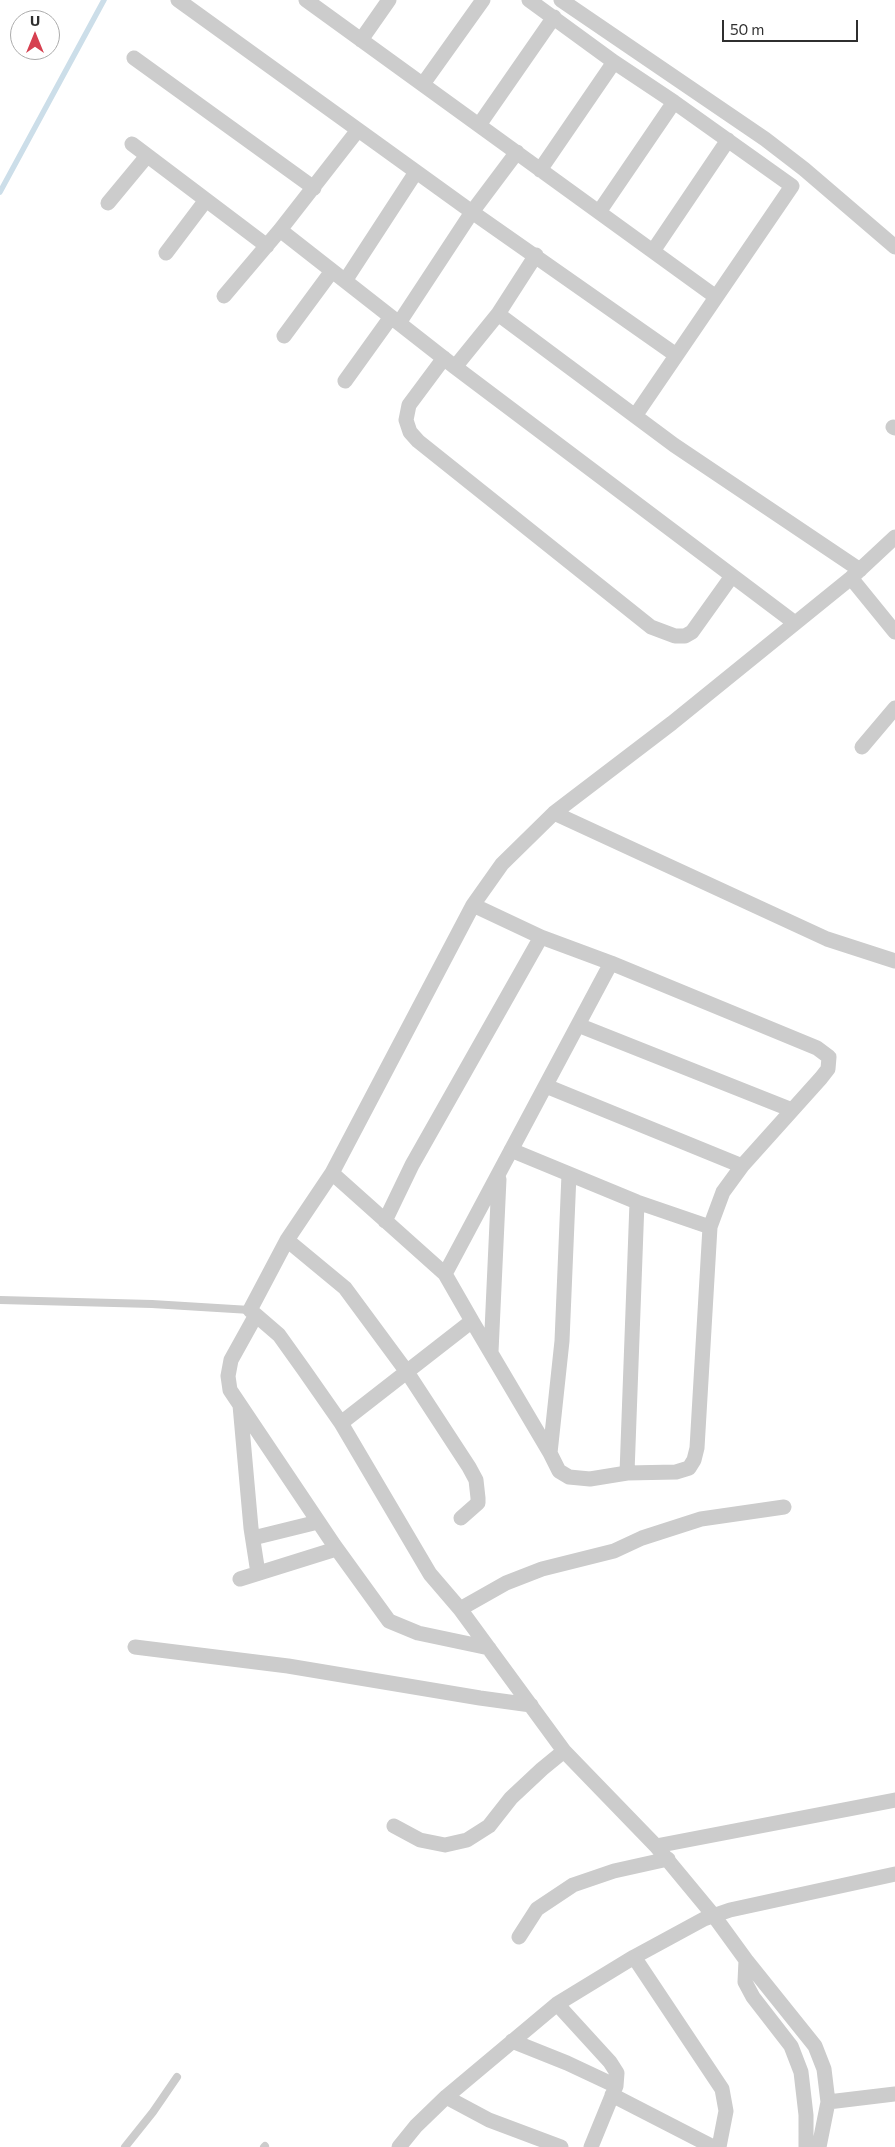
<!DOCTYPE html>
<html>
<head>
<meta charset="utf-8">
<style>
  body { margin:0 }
  #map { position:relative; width:895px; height:2147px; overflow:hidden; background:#fff; font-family:Commissioner,sans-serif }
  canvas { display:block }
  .north { position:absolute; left:10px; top:10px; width:50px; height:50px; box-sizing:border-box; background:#fff; border:1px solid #acacac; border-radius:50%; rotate:0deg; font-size:14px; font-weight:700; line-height:20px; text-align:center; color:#2f2f2f }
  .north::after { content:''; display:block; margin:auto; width:18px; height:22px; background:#d64050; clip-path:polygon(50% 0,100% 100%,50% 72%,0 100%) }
  .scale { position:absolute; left:722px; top:20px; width:136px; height:22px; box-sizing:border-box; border:2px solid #2f2f2f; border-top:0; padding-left:6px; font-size:15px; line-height:18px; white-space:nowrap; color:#2f2f2f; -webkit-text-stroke:4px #fff; paint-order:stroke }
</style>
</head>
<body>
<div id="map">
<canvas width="895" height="2147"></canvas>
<div class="north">U</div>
<div class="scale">50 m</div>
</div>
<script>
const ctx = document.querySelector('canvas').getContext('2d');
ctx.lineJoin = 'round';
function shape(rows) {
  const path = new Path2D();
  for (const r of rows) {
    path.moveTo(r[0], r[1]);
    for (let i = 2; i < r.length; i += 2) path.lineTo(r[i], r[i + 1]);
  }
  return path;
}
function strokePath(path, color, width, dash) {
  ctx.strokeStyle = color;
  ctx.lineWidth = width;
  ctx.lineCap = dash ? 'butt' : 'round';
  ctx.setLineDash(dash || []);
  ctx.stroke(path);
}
const stream = shape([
  [0,192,104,0]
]);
const service = shape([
  [0,1300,152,1304,250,1310],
  [125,2147,153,2112,177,2077],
  [264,2147,265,2146]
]);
const minor = shape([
  [178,0,472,212,676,355],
  [306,0,716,297],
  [529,0,614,62,674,102,792,186,635,416],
  [561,0,765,139,804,169,895,247],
  [361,40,389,0],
  [134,58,314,188],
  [423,84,483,0],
  [479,125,554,17],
  [132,144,267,246],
  [540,170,614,62],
  [108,203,147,156],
  [599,212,674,102],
  [280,230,455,367,795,623],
  [653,251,728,140],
  [166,253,206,200],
  [345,281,416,172],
  [224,296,280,230,358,130],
  [498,314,674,445,860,570],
  [399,323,472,212,517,152],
  [284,336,332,271],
  [444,358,409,405,406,420,410,432,418,441,651,627,675,636,685,636,692,632,732,576],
  [455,367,498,314,536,255],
  [345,381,391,317],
  [893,427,895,428],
  [851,578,895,632],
  [862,747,895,708],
  [554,813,827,939,895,961],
  [473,905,502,864,554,813,672,723,851,578,895,537],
  [578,1025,792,1110],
  [546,1086,742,1166],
  [511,1150,637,1202,710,1227,723,1192,742,1166,821,1078,828,1069,829,1057,817,1048,611,963,541,937,473,905,332,1173,287,1240,250,1310,279,1335,304,1370,341,1423,430,1574,460,1609,564,1751,656,1846,714,1916,746,1960,815,2046,824,2069,828,2102,819,2147],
  [332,1173,445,1274,472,1321,341,1423],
  [569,1174,562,1341,550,1453,559,1471,569,1477,590,1479,627,1473,676,1472,689,1468,694,1460,697,1448,710,1227],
  [385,1221,412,1165,541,937],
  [287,1240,345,1288,407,1372,469,1467,476,1480,478,1498,478,1503,461,1518],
  [445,1274,611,963],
  [256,1315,231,1360,228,1376,230,1390,334,1545,389,1621,418,1633,489,1648],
  [472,1321,550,1453],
  [491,1352,499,1179],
  [240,1405,251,1528,258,1573],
  [627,1473,637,1202],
  [253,1538,318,1522],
  [240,1579,336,1549],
  [460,1609,506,1583,542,1569,614,1551,642,1538,701,1519,784,1507],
  [135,1647,288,1666,480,1698,531,1705],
  [394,1826,420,1840,445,1845,467,1840,489,1826,511,1798,542,1769,564,1751],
  [656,1846,895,1800],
  [519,1937,537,1909,573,1885,614,1871,668,1859],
  [634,1957,722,2089,726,2111,719,2147],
  [746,1960,745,1982,753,1997,791,2046,801,2072,806,2115,806,2147],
  [557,2004,610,2062,617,2073,616,2086,591,2147],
  [512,2041,567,2063,616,2086],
  [612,2095,713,2147],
  [446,2097,489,2120,561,2147],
  [828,2102,895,2094],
  [399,2147,416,2126,446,2097,557,2004,634,1957,704,1919,730,1910,895,1874]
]);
strokePath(stream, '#ccdee9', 5.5);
strokePath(service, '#ccc', 8);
strokePath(minor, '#ccc', 15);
</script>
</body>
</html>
